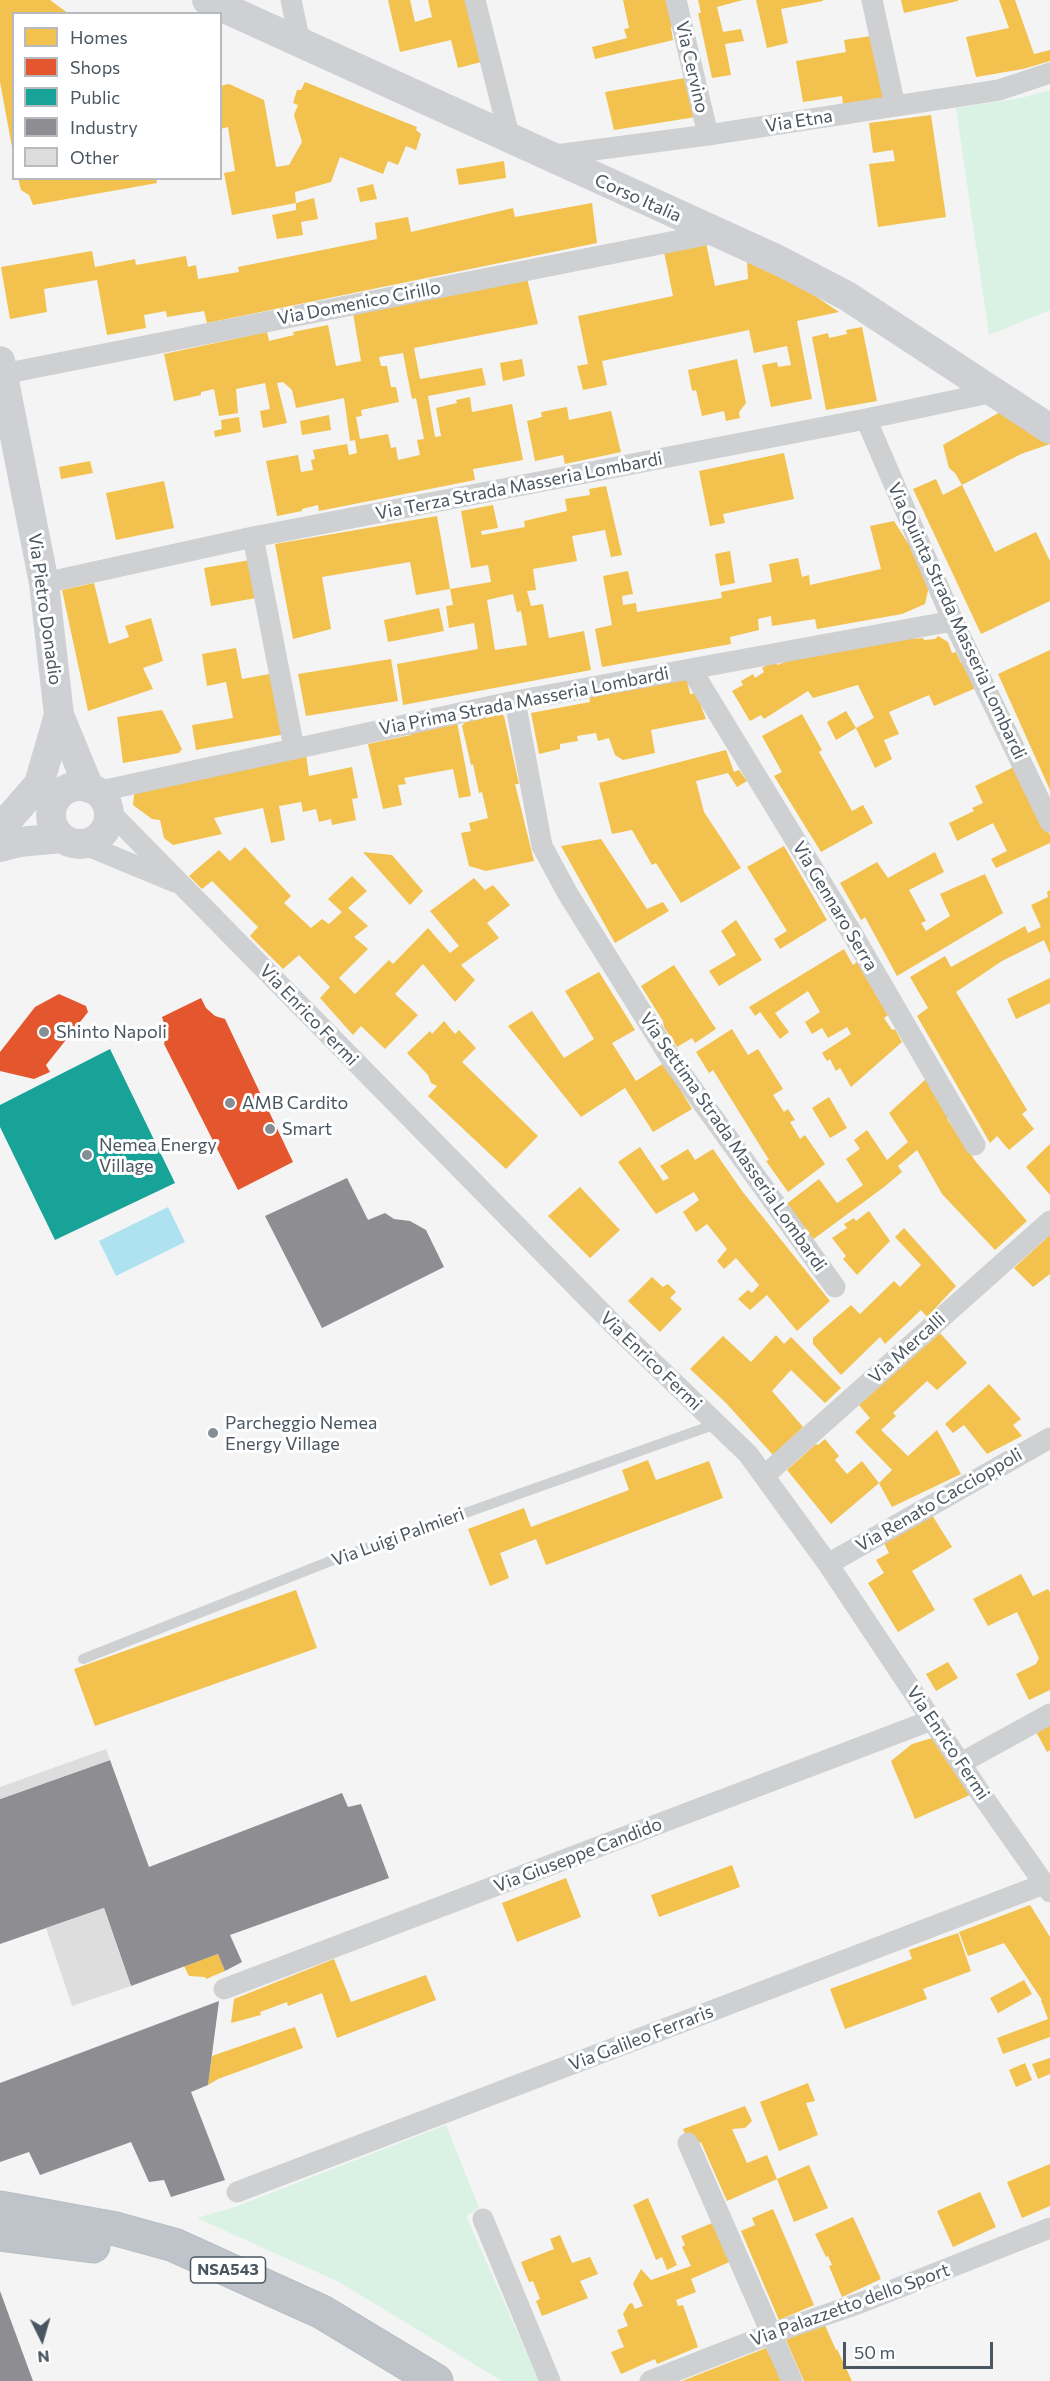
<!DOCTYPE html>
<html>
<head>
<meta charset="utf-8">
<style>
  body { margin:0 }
  #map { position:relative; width:1050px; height:2381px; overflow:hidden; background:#f4f4f4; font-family:Commissioner,sans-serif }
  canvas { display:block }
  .legend { position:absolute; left:12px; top:12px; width:210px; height:168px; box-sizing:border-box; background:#fff; border:2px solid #b7bbc0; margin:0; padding:8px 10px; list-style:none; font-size:18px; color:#4a5661 }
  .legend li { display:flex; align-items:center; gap:12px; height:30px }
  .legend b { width:30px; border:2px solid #b7bbc0 }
  .north { position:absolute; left:12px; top:2309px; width:60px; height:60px; -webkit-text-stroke:4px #fff; paint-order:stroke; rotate:175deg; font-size:16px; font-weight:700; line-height:24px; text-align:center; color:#4a5661 }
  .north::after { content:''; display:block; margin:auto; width:21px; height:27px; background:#4a5661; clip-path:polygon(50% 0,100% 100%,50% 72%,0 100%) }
  .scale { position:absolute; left:843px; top:2342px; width:150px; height:27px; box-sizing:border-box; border:3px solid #4a5661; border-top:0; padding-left:8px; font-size:18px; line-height:21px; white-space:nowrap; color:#4a5661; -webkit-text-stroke:4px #fff; paint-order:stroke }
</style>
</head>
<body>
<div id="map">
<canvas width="1050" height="2381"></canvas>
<ul class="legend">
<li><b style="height:16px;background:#f2c14e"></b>Homes</li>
<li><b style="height:16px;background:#e4572e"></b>Shops</li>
<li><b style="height:16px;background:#17a398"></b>Public</li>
<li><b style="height:16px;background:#8d8d92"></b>Industry</li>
<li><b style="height:16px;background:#ddddde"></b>Other</li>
</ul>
<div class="north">N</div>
<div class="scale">50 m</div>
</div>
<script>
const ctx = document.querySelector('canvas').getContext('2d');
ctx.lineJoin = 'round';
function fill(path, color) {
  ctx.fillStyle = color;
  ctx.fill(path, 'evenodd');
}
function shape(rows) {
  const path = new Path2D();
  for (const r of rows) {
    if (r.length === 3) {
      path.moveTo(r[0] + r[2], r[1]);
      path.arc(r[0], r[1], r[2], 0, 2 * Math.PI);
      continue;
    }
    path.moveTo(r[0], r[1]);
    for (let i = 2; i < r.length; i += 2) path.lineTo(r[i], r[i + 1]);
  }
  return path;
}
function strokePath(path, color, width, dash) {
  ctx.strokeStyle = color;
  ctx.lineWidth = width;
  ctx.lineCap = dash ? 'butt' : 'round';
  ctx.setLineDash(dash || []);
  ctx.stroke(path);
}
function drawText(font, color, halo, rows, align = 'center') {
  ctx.font = font + ' Commissioner,sans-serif';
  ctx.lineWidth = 6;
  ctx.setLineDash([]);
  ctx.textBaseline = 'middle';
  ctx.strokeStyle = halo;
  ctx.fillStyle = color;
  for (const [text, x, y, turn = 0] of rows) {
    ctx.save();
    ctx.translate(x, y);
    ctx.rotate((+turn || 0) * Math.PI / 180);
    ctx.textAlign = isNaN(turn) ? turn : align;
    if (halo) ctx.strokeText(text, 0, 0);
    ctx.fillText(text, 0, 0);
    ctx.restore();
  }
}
const green = shape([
  [1050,90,1050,310,989,335,956,108,1021,98],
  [446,2125,479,2208,466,2216,539,2381,502,2381,339,2282,197,2218,235,2207]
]);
const water = shape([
  [168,1207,185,1242,116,1276,99,1241]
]);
const homes = shape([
  [0,0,50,0,69,14,14,14,12,147,0,82],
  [388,0,410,0,415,22,432,17,428,0,469,0,485,61,458,68,451,40,400,52],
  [623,0,668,0,673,24,671,28,673,40,595,59,592,47,627,38,624,29,629,28],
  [698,0,743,0,717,7,723,32,741,29,744,41,725,44,731,75,712,78,698,13,701,13],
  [756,0,823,0,823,1,781,9,788,43,767,48],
  [901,0,958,0,958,1,904,13],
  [999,0,1015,0,1034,54,1050,50,1050,61,1023,69,976,77,966,37,1009,28],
  [878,35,890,97,843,105,842,96,803,102,796,61,846,52,844,40],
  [685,78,696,117,614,130,605,92],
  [305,82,417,127,416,130,421,134,416,150,406,146,398,165,388,161,383,174,340,157,331,182,295,192,296,203,314,198,318,219,301,222,303,235,277,239,272,215,296,210,296,203,232,215,224,173,235,171,228,127,220,129,220,86,229,84,264,100,276,167,289,165,302,142,294,115,298,105,293,103,297,90,301,90],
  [931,115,946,217,878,227,869,164,895,161,893,150,873,153,869,123],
  [504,161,506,178,459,185,456,169],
  [18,178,156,178,157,183,33,205,29,195,21,190],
  [373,184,377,199,360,202,357,188],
  [592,203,597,243,207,323,204,311,167,317,166,311,144,315,146,328,107,335,97,280,44,289,47,312,10,319,1,267,92,251,95,267,135,259,136,265,186,256,188,267,196,265,198,279,239,272,238,267,377,239,375,223,408,217,411,232,513,208,515,217],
  [706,243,715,286,748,279,747,262,803,288,839,312,797,321,812,399,771,407,762,365,777,362,778,367,791,365,787,346,754,353,749,330,602,361,607,385,583,390,577,366,588,364,578,316,673,296,664,252],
  [527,278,538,324,414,348,420,379,482,368,486,385,428,396,435,437,441,436,436,408,457,403,456,400,470,397,472,412,512,404,523,460,473,469,475,480,319,511,318,505,302,509,302,511,277,516,266,461,298,455,301,472,313,470,311,460,315,459,313,450,347,444,349,455,357,453,355,440,350,441,344,398,296,408,292,390,283,382,277,383,287,423,263,428,260,411,270,409,265,383,236,389,238,413,219,416,214,389,201,392,201,395,174,401,164,354,267,332,269,341,294,335,293,332,328,325,336,366,361,361,353,313],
  [403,353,412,399,416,398,424,439,417,440,420,455,398,460,396,447,391,448,388,434,360,439,356,417,362,416,361,410,399,402,396,387,391,387,387,366,381,366,379,357],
  [862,327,877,401,826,410,812,337,828,333,829,338,847,334,846,330],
  [522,359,525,376,503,381,500,363],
  [737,359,746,403,739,412,740,418,726,421,724,411,702,416,696,390,692,391,688,370],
  [567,407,569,420,611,411,621,452,565,464,563,455,535,461,527,421,542,417,541,412],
  [1000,412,1050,444,1021,454,962,485,995,552,1036,532,1050,561,1050,601,981,634,913,489,936,479,943,495,962,485,955,473,949,468,943,445],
  [329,415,331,430,302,435,300,421],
  [239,417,241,432,215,437,214,431,222,429,221,420],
  [784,453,794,499,723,514,725,523,710,526,699,471],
  [90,461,93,473,61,479,59,467],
  [164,481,174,528,116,540,106,493],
  [606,486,622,555,611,557,605,530,572,536,577,561,533,569,536,590,527,591,531,606,543,604,549,638,584,631,591,670,403,705,397,664,478,649,474,623,449,628,446,606,453,605,450,589,491,582,488,565,471,568,461,511,493,505,498,528,481,531,482,535,525,527,524,521,567,511,565,499,590,495,589,489],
  [513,594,517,612,521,611,527,645,495,650,487,600],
  [437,516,450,589,416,595,410,562,322,577,331,629,293,639,275,544],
  [894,521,909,545,929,586,925,604,902,614,817,629,815,619,772,626,771,616,758,619,759,630,730,637,731,644,602,667,595,629,612,625,603,576,628,571,633,594,622,596,623,605,636,603,637,612,722,598,721,592,772,582,769,564,798,558,802,577,809,575,810,585,881,569,870,526],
  [730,551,735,583,720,586,715,554],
  [250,560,256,598,211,606,204,568],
  [94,583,109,644,129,637,125,626,151,618,163,661,143,668,153,689,88,711,62,590],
  [439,608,444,631,388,642,384,620],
  [913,635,915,639,923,638,924,640,935,639,938,636,948,642,952,653,956,652,961,663,963,661,976,688,934,706,929,695,889,712,899,734,884,740,892,759,875,768,856,728,874,718,858,685,813,698,808,691,764,719,761,715,750,721,732,691,743,685,741,681,753,674,755,678,764,672,762,668,774,661,778,665,789,660],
  [236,648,242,679,275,673,286,734,196,750,192,725,233,718,226,682,207,686,202,654],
  [1050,650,1050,790,998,674],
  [391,659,398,701,306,716,298,674],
  [686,676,690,694,696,693,706,719,651,730,655,753,623,760,615,755,609,738,598,741,596,733,577,736,578,741,560,744,560,749,539,754,531,713,590,702,589,695],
  [162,710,182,749,179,753,123,763,117,717],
  [846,711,856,728,836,740,827,722],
  [501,714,504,716,519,784,515,784,534,861,486,871,469,866,461,833,471,831,469,823,488,818,482,792,479,793,473,764,471,765,462,726,465,722],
  [802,714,822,750,819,752,852,811,863,805,873,823,821,852,774,776,782,772,762,736],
  [457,722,471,796,459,798,453,769,404,778,406,784,398,785,402,805,383,809,368,744,411,735,410,731],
  [726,750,734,772,739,770,747,781,737,787,728,773,696,781,704,812,741,868,681,903,656,863,652,865,632,830,612,834,599,783],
  [306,754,309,776,352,767,358,798,352,799,356,820,332,825,331,819,319,822,316,809,303,812,301,802,279,806,285,840,271,843,263,808,214,818,222,834,173,845,164,838,160,820,152,819,133,805,135,787],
  [1016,766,1050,835,1050,843,996,868,991,859,1007,851,993,823,957,841,949,823,974,811,972,808,983,803,975,786],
  [601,839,647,909,663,902,669,911,615,943,561,846],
  [784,846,827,920,780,949,774,939,787,931,747,867],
  [245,847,291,896,284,903,311,928,322,919,329,924,342,912,328,899,352,876,367,891,348,908,368,926,354,937,368,949,339,978,355,994,389,960,393,964,428,928,450,953,459,946,430,911,474,878,485,890,493,885,510,905,487,923,499,938,461,965,475,980,455,1002,423,964,395,994,418,1015,385,1049,361,1026,353,1035,320,998,330,987,299,955,283,969,250,936,258,927,212,881,202,889,189,876,219,850,230,861],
  [363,852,392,855,423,891,410,905],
  [935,852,944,872,909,890,926,921,921,923,926,931,950,916,940,894,985,874,1003,913,897,976,865,917,861,920,840,883,877,862,888,878],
  [1050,890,1050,954,1044,940,1002,961,956,992,1027,1110,1022,1114,1034,1129,1009,1150,997,1136,990,1143,917,1016,928,1008,910,977,945,956,951,967,1025,926,1028,933,1041,927,1031,905,1048,897,1047,892],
  [736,920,762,960,719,986,709,971,736,955,721,931],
  [844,949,853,965,857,962,888,1015,884,1018,892,1030,895,1029,902,1042,851,1087,840,1068,836,1071,830,1059,827,1061,822,1053,851,1034,847,1027,828,1038,822,1028,812,1034,805,1022,820,1012,808,991,775,1013,789,1032,780,1039,760,1012,755,1016,749,1007],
  [674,965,716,1029,695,1043,692,1038,677,1047,664,1027,663,1021,641,986],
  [599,972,635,1030,612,1043,636,1081,664,1063,692,1109,653,1132,625,1088,581,1117,508,1026,532,1011,564,1058,594,1039,565,991],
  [1050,978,1050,1003,1016,1019,1007,999],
  [444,1021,455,1034,459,1030,476,1048,462,1062,538,1136,506,1169,428,1096,437,1086,431,1083,428,1075,407,1053,430,1031,432,1034],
  [732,1029,748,1055,758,1049,783,1089,773,1095,784,1112,788,1109,795,1120,790,1122,800,1139,805,1135,825,1164,788,1192,766,1161,769,1160,713,1070,709,1073,696,1052],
  [926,1079,950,1117,947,1119,976,1162,1027,1221,995,1250,942,1194,917,1150,898,1166,902,1172,884,1187,811,1241,785,1205,819,1179,837,1203,863,1185,846,1159,860,1149,854,1140,867,1130,887,1160,908,1142,889,1113],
  [829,1097,847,1128,830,1138,812,1108],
  [1050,1144,1050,1195,1026,1167],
  [640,1147,663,1181,669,1178,660,1166,688,1149,695,1160,713,1149,742,1191,830,1301,797,1331,767,1295,750,1310,738,1299,748,1290,752,1293,759,1285,736,1258,724,1269,717,1261,727,1249,707,1224,696,1232,683,1212,699,1200,694,1192,656,1214,618,1162],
  [580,1187,620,1230,590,1258,548,1216],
  [869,1211,890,1241,857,1275,843,1259,846,1256,832,1238,847,1228,844,1224,854,1218,856,1221],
  [904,1228,956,1286,927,1317,921,1310,885,1344,880,1337,841,1375,813,1344,813,1338,851,1305,860,1314,894,1281,900,1287,921,1265,895,1237],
  [1050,1235,1050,1274,1033,1287,1014,1268],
  [652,1277,663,1287,668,1284,676,1292,670,1298,682,1309,660,1332,628,1301],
  [940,1333,967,1363,937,1390,927,1381,893,1413,896,1416,881,1430,908,1456,937,1430,961,1474,892,1507,879,1483,831,1524,787,1470,816,1444,818,1445,825,1439,839,1456,835,1460,847,1474,862,1461,879,1483,892,1470,855,1432,870,1418,859,1405],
  [776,1335,784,1344,791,1337,841,1388,825,1403,791,1370,772,1391,803,1427,773,1455,726,1403,690,1369,723,1336,751,1362],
  [989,1384,1021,1419,1013,1425,1022,1436,987,1454,964,1425,953,1433,945,1424],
  [648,1460,656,1480,709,1461,723,1498,546,1565,536,1539,500,1553,509,1578,490,1586,468,1529,524,1508,531,1527,629,1490,622,1470],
  [932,1515,952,1547,912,1571,935,1610,898,1632,868,1583,884,1573,876,1560,889,1553,883,1541],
  [1021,1574,1033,1596,1048,1589,1050,1592,1050,1690,1029,1700,1016,1674,1036,1664,1039,1658,1017,1612,988,1626,973,1599],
  [296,1590,317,1648,95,1726,74,1669],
  [948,1662,958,1678,936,1691,926,1674],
  [1050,1719,1050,1750,1047,1752,1034,1728],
  [932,1738,970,1795,915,1819,891,1761,912,1744],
  [732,1865,740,1887,659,1917,651,1895],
  [566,1878,581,1917,517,1942,502,1903],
  [1030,1905,1050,1937,1050,2037,1003,2054,997,2038,1048,2019,1041,2000,1042,2000,1004,1943,968,1956,959,1932],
  [958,1933,971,1971,923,1989,927,1999,845,2029,830,1989,912,1959,909,1950],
  [218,1954,225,1971,206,1979,205,1977,189,1976,184,1966],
  [334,1959,351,2002,426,1975,436,2000,337,2038,322,1993,288,2006,287,2002,260,2012,261,2015,231,2023,234,1999],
  [1024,1980,1032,1994,998,2013,990,1998],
  [295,2027,303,2048,218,2079,208,2085,212,2056],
  [1050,2058,1050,2074,1038,2079,1032,2064],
  [1025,2063,1032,2080,1016,2087,1009,2070],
  [808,2083,815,2101,806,2103,818,2135,779,2151,760,2102],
  [745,2106,752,2121,745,2128,732,2129,747,2163,767,2155,777,2179,727,2201,701,2142,690,2147,683,2129],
  [1050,2164,1050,2206,1022,2218,1007,2182],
  [809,2165,828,2208,794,2222,777,2179],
  [980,2192,996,2227,953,2247,937,2211],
  [648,2198,677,2265,667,2270,662,2257,656,2260,633,2205],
  [773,2209,814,2305,779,2320,741,2231,755,2225,752,2218],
  [853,2217,881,2279,842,2297,829,2266,832,2265,828,2256,826,2257,815,2234],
  [717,2221,734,2260,691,2279,696,2292,676,2300,678,2306,683,2305,698,2347,657,2364,655,2359,621,2374,611,2352,624,2347,617,2330,628,2326,623,2314,629,2304,632,2303,635,2309,643,2306,633,2284,641,2269,651,2280,691,2266,682,2247,685,2245,681,2236],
  [560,2235,572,2263,590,2257,598,2274,580,2281,588,2298,542,2316,536,2301,540,2299,533,2281,529,2282,521,2262,554,2249,550,2239],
  [824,2323,836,2350,837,2349,852,2381,804,2381,786,2340],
  [766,2348,782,2381,682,2381]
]);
const shops = shape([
  [59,994,86,1006,88,1012,46,1065,50,1072,34,1079,0,1071,0,1052,35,1007],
  [201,998,206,1008,215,1016,225,1019,293,1162,238,1190,164,1044,167,1033,162,1017]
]);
const public = shape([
  [110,1049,175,1183,55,1240,0,1127,0,1105]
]);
const industry = shape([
  [347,1178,368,1220,385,1213,394,1219,410,1221,426,1230,444,1267,322,1328,265,1216],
  [110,1760,149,1867,342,1793,348,1807,361,1804,389,1878,230,1935,242,1962,225,1971,218,1954,131,1986,104,1908,0,1944,0,1799],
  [219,2001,208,2085,191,2092,225,2180,171,2197,164,2180,149,2182,131,2142,40,2175,29,2152,0,2162,0,2083],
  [0,2292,0,2291,33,2381,0,2381]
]);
const building = shape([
  [106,1749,110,1760,0,1799,0,1787],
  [104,1908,131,1986,72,2006,46,1928]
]);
const lane = shape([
  [83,1659,333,1560,716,1424]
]);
const street = shape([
  [291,0,300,43],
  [475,0,510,139],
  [676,0,708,135],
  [872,0,895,106],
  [548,156,708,135,999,90,1050,73],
  [3,374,716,233],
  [866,419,953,621,1050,822],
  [253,537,294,748],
  [44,583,253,537,866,419,994,392],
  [691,669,849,928,975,1145],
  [515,701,542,846,568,894,671,1059,835,1287],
  [39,784,63,792],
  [96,792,515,701,953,621],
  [108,810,614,1325,748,1454,828,1564,981,1794,1050,1892],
  [83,844,175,882],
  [764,1476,1050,1221],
  [828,1564,1050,1438],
  [961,1763,1050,1714],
  [224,1989,932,1720],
  [688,2143,792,2381],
  [237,2192,1044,1884],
  [483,2219,550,2381],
  [650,2381,770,2334,860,2303,1050,2228]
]);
const secondary = shape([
  [207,0,778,260,847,296,1050,429],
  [0,361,44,583,59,715,39,784,0,829],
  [59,715,89,788],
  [80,815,29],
  [0,847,19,842,62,838]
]);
const highway = shape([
  [0,2208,116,2229,174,2245,322,2312,436,2381],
  [0,2234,93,2246]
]);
const markers = [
  [44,1032,6,"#868d94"],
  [230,1103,6,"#868d94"],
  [270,1129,6,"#868d94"],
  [87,1155,6,"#868d94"],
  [213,1433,6,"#868d94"]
];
const shields = [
  [228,2270,75]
];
const shieldNames = [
  ["NSA543",228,2270]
];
const streetNames = [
  ["Via Cervino",692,67,77],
  ["Via Etna",799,121,-9],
  ["Corso Italia",638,198,24],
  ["Via Domenico Cirillo",359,303,-11],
  ["Via Terza Strada Masseria Lombardi",519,486,-11],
  ["Via Pietro Donadio",45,609,82],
  ["Via Quinta Strada Masseria Lombardi",957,621,65],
  ["Via Prima Strada Masseria Lombardi",524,701,-11],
  ["Via Gennaro Serra",835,906,59],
  ["Via Enrico Fermi",309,1015,46],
  ["Via Settima Strada Masseria Lombardi",733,1142,55],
  ["Via Mercalli",907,1348,-42],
  ["Via Enrico Fermi",651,1361,44],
  ["Via Renato Caccioppoli",939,1500,-30],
  ["Via Luigi Palmieri",398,1537,-20],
  ["Via Enrico Fermi",948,1743,56],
  ["Via Giuseppe Candido",578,1855,-21],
  ["Via Galileo Ferraris",641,2038,-21],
  ["Via Palazzetto dello Sport",850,2305,-20]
];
const poiNames = [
  ["Shinto Napoli",56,1032],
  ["AMB Cardito",242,1103],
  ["Smart",282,1129],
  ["Nemea Energy",99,1145],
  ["Village",99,1166],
  ["Parcheggio Nemea",225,1423],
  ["Energy Village",225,1444]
];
fill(green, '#d9f2e3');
fill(water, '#aee2f0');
fill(homes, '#f2c14e');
fill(shops, '#e4572e');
fill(public, '#17a398');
fill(industry, '#8d8d92');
fill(building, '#ddddde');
strokePath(highway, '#b9bec3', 35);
strokePath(lane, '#ced0d2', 10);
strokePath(street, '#ced0d2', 21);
strokePath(secondary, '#ced0d4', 30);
strokePath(highway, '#bec4c9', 33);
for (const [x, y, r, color] of markers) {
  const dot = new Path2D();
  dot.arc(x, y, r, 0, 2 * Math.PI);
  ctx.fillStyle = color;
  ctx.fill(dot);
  strokePath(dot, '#fff', 2);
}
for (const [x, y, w] of shields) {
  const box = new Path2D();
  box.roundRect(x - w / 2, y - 13, w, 26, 4.5);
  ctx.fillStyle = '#fff';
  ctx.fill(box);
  strokePath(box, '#4a5661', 1.5);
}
drawText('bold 16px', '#4a5661', null, shieldNames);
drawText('18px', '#4a5661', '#fff', streetNames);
drawText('18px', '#4a5661', '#fff', poiNames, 'left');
</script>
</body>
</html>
